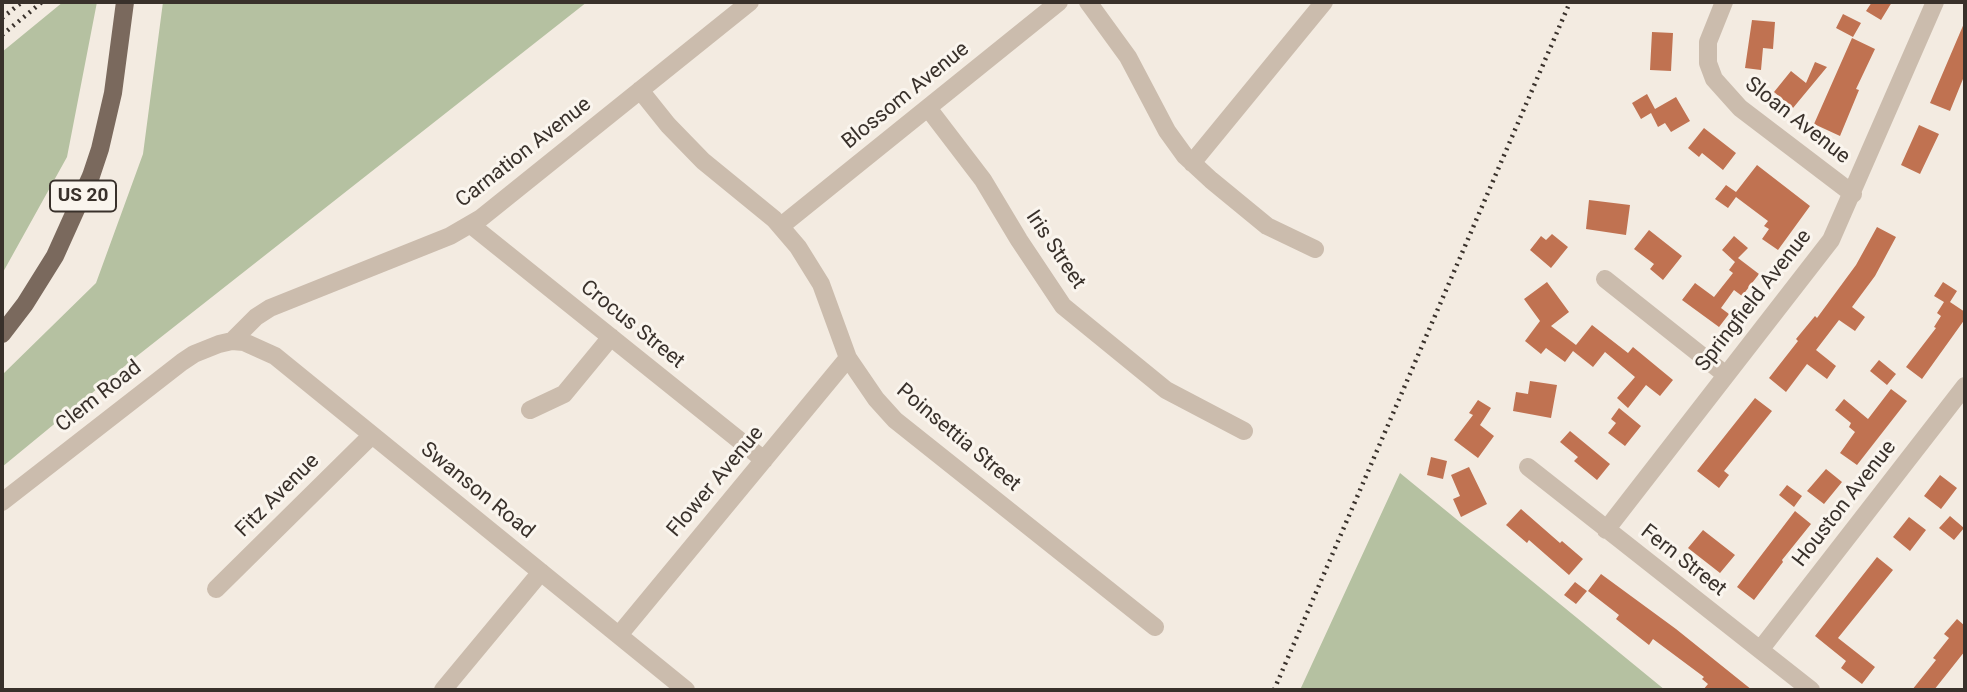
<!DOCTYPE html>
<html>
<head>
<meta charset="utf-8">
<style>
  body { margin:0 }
  #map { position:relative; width:1967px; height:692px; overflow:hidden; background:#f3ebe1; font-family:Roboto,sans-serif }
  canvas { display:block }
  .frame { position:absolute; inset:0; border:4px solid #39312b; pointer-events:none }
</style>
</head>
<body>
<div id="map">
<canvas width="1967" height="692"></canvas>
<div class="frame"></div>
</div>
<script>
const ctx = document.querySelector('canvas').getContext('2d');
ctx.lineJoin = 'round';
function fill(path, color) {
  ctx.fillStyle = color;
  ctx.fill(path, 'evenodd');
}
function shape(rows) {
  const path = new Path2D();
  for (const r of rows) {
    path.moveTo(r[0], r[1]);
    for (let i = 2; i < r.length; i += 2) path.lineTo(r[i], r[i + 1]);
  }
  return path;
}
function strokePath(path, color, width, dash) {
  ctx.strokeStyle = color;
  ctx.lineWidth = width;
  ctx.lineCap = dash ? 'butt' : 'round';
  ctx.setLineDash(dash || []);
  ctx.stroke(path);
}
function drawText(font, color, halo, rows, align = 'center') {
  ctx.font = font + ' Roboto,sans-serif';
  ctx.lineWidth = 6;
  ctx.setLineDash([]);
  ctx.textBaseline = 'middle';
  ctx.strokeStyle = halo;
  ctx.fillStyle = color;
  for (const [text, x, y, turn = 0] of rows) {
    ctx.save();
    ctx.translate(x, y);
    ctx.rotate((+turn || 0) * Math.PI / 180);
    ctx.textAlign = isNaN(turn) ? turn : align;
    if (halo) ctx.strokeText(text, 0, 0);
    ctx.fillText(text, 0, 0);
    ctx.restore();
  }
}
const green = shape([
  [63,2,97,2,67,157,2,274,2,52],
  [163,2,587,2,137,356,2,467,2,375,96,283,143,154],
  [1400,473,1665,690,1300,690]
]);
const building = shape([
  [1872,2,1892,2,1881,20,1866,11],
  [1843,14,1861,23,1853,37,1836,28],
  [1752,20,1775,22,1773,49,1763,48,1761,70,1745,68],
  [1965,21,1965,74,1950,111,1930,103],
  [1652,32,1673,33,1671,71,1650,70],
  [1852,38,1875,49,1856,89,1859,90,1840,136,1814,124],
  [1815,62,1827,67,1793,108,1774,92,1791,71,1806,83],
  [1647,94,1655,109,1676,97,1690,121,1671,132,1665,123,1658,127,1651,113,1641,119,1632,103],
  [1919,125,1939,134,1920,174,1901,165],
  [1704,128,1736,153,1723,170,1702,153,1699,157,1688,148],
  [1757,165,1810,206,1778,250,1762,239,1769,229,1764,226,1768,221,1736,197,1728,208,1715,199,1726,185,1736,192],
  [1589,200,1630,205,1626,235,1586,229],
  [1877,227,1896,237,1875,276,1852,307,1865,317,1855,331,1839,320,1816,350,1836,366,1827,379,1807,364,1786,392,1769,378,1798,341,1796,339,1815,316,1817,318,1856,265],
  [1649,230,1682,256,1663,280,1650,269,1654,264,1634,249],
  [1552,234,1568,247,1551,268,1530,250,1541,236,1546,240],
  [1734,236,1748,248,1738,258,1759,274,1742,296,1734,290,1721,308,1729,314,1719,327,1682,300,1695,283,1714,297,1733,273,1729,270,1735,262,1722,250],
  [1547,282,1569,312,1551,326,1576,345,1592,325,1628,353,1633,347,1673,380,1660,396,1646,385,1628,408,1617,398,1635,377,1605,352,1593,367,1573,351,1565,362,1546,348,1541,354,1525,341,1540,321,1524,299],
  [1943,282,1957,291,1950,302,1965,312,1965,319,1922,379,1906,367,1936,328,1934,327,1941,316,1937,313,1944,302,1934,296],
  [1879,360,1896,374,1887,385,1870,371],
  [1530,381,1557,385,1551,418,1513,411,1516,392,1528,394],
  [1891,389,1907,401,1857,465,1840,453,1855,432,1849,427,1851,423,1835,410,1844,399,1868,419],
  [1755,398,1772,411,1724,471,1729,475,1719,488,1697,471],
  [1478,400,1491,408,1480,425,1494,436,1478,458,1454,440,1473,415,1469,413],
  [1619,408,1641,426,1625,446,1608,433,1616,423,1611,419],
  [1570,431,1610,464,1597,480,1574,461,1578,457,1560,442],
  [1431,457,1447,461,1443,479,1427,475],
  [1469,467,1487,504,1461,517,1453,499,1460,496,1451,475],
  [1826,469,1842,482,1824,504,1807,491],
  [1940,475,1957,488,1941,509,1924,496],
  [1787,485,1802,496,1794,507,1779,495],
  [1521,509,1560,543,1562,541,1583,559,1569,575,1529,540,1527,543,1506,525],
  [1795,511,1811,524,1782,560,1783,562,1754,600,1737,587],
  [1950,516,1964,528,1954,540,1939,528],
  [1909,517,1926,530,1910,551,1893,537],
  [1703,530,1735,555,1720,573,1688,548],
  [1877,557,1893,570,1838,638,1875,667,1862,684,1841,668,1846,661,1815,636],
  [1601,574,1676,629,1752,690,1703,690,1708,684,1702,679,1704,677,1653,639,1649,645,1616,619,1619,615,1588,591],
  [1575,582,1587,591,1576,604,1564,595],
  [1957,619,1965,626,1965,651,1934,690,1912,690,1936,660,1933,658,1949,638,1944,634]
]);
const minor = shape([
  [1088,2,1128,57,1167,131,1185,156,1211,180,1267,226,1315,249],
  [1724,2,1708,42,1708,63,1714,79,1740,108,1853,194],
  [640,90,668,125,703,161,774,219,798,247,821,284,848,358,876,399,895,420,1155,627],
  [928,108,983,180,1019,240,1063,306,1166,390,1244,431],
  [1192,163,1324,2],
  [471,225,764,460],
  [781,226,1059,2],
  [1605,279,1726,375],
  [232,341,256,317,270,308,450,236,481,218,750,2],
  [530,410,564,394,611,337],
  [1528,467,1811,690],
  [2,502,182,362,194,354,219,344,232,341,244,342,275,356,686,690],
  [1606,530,1831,240,1935,2],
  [216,589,372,435],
  [619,635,848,358],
  [1760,650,1965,386],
  [443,690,541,572]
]);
const major = shape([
  [2,334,25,304,55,256,91,176,100,149,113,93,125,2]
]);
const rail = shape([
  [2,18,22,2],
  [2,35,42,2],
  [1274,690,1570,2]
]);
const shields = [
  [83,196,66]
];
const shieldNames = [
  ["US 20",83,196]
];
const streetNames = [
  ["Blossom Avenue",906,96,-39],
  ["Sloan Avenue",1797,121,38],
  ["Carnation Avenue",524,153,-38],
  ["Iris Street",1055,250,56],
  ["Springfield Avenue",1754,301,-52],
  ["Crocus Street",632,325,39],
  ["Clem Road",99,397,-38],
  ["Poinsettia Street",958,438,40],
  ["Flower Avenue",716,482,-50],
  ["Swanson Road",477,491,39],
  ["Fitz Avenue",278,496,-45],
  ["Houston Avenue",1845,504,-52],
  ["Fern Street",1683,561,38]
];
fill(green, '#b5c1a1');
fill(building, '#c07251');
strokePath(minor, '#cbbcad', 18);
strokePath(major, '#7a695d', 18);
strokePath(rail, '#39312b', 4.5, [2, 5]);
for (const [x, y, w] of shields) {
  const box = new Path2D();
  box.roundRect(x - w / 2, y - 15.5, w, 31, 5);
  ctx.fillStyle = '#faf5ee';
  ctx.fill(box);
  strokePath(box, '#39312b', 2);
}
drawText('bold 19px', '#39312b', null, shieldNames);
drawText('21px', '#39312b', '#faf5ee', streetNames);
</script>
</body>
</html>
